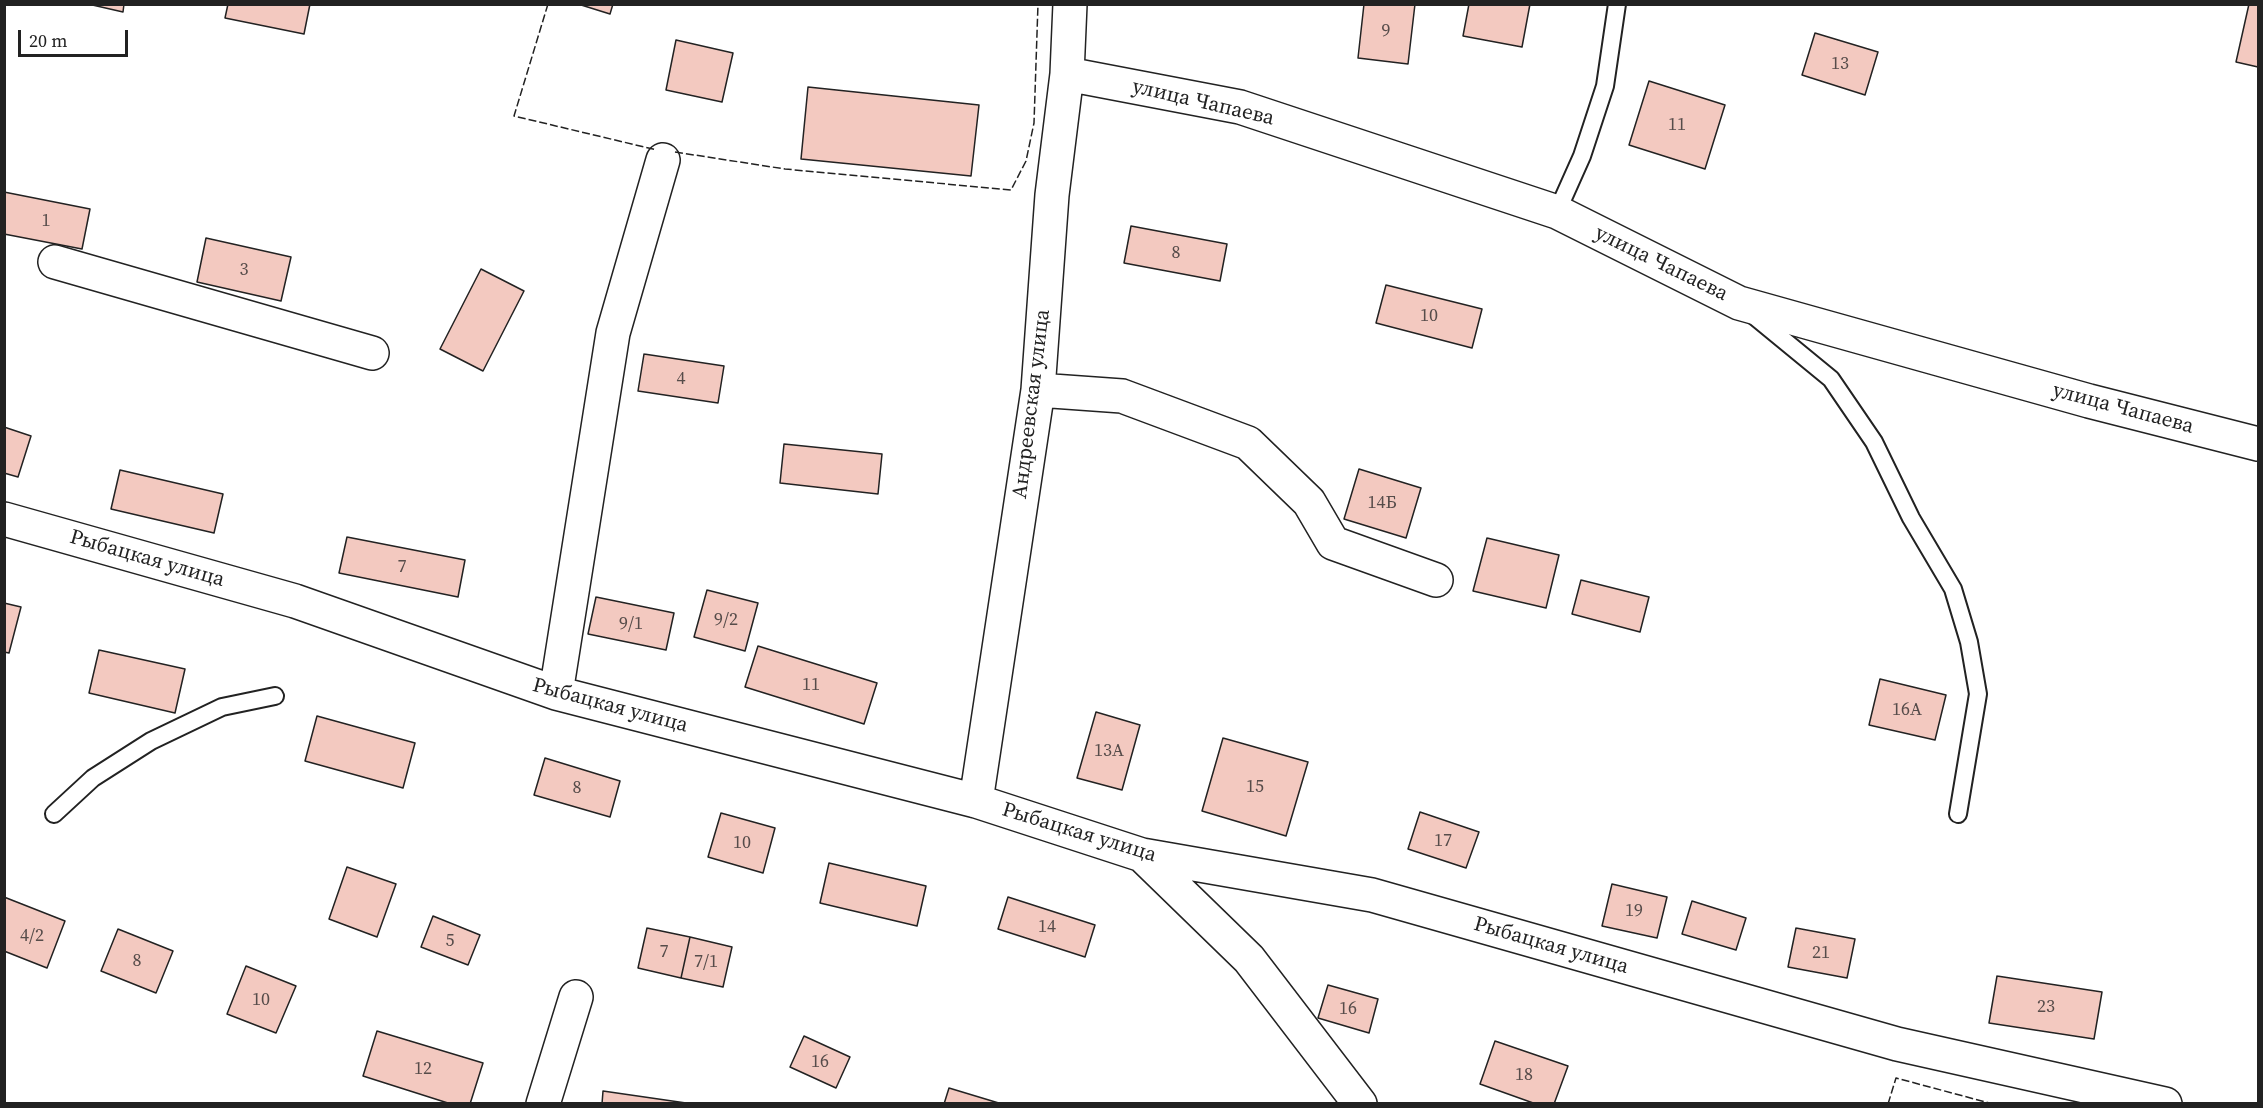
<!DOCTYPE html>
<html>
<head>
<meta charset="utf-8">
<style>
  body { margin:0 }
  #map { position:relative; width:2263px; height:1108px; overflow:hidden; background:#fff; font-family:"Source Serif 4",serif }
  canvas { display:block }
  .frame { position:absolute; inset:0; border:6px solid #222; pointer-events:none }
  .scale { position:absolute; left:18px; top:30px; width:110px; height:27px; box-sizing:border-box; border:3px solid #222; border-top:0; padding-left:8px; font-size:18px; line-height:21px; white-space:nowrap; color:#222; -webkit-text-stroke:4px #fff; paint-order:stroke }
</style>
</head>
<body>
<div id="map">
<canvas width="2263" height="1108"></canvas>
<div class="frame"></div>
<div class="scale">20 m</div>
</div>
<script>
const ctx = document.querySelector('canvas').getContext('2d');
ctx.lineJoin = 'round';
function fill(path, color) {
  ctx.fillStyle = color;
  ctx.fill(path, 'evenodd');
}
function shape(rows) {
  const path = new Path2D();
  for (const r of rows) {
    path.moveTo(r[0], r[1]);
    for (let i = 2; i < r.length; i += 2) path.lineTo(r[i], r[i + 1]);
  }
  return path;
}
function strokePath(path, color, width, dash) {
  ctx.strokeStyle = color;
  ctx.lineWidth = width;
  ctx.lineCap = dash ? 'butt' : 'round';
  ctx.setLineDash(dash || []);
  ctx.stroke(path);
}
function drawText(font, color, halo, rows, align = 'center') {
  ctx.font = font + ' "Source Serif 4",serif';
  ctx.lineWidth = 4.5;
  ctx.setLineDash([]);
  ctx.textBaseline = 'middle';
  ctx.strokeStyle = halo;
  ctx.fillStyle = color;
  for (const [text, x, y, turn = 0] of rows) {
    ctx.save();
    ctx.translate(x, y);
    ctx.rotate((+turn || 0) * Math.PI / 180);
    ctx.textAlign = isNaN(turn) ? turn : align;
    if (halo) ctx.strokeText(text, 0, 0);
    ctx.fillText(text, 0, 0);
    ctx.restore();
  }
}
const building = shape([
  [88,4,124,4,123,12,88,4],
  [228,4,310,4,304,34,225,18,228,4],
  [578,4,613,4,610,14,578,4],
  [1364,4,1415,4,1408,64,1358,58,1364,4],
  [1469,4,1530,4,1522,47,1463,36,1469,4],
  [2249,4,2258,4,2258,67,2236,62,2249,4],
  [1815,33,1878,52,1865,95,1802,75,1815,33],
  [676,40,733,53,722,102,666,90,676,40],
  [1649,81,1725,105,1705,169,1629,145,1649,81],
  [808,87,979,105,971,176,801,159,808,87],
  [4,192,90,209,82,249,4,234,4,192],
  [1131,226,1227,244,1220,281,1124,263,1131,226],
  [206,238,291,257,281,301,197,282,206,238],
  [481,269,524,291,483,371,440,349,481,269],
  [1386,285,1482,309,1472,348,1376,323,1386,285],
  [644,354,724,366,718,403,638,391,644,354],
  [4,427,31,436,18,477,4,473,4,427],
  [784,444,882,454,878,494,780,483,784,444],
  [1359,469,1421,488,1406,538,1344,519,1359,469],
  [120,470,223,494,214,533,111,509,120,470],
  [347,537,465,560,458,597,339,573,347,537],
  [1487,538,1559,555,1546,608,1473,591,1487,538],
  [1581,580,1649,597,1640,632,1572,614,1581,580],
  [707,590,758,603,745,651,694,637,707,590],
  [596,597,674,613,666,650,588,634,596,597],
  [4,603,21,607,9,653,4,652,4,603],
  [758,646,877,683,864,724,745,687,758,646],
  [99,650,185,669,175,713,89,693,99,650],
  [1880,679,1946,695,1935,740,1869,725,1880,679],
  [1096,712,1140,725,1122,790,1077,778,1096,712],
  [317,716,415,743,403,788,305,761,317,716],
  [1223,738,1308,762,1286,836,1202,811,1223,738],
  [545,758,620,781,610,817,534,795,545,758],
  [1420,812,1479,832,1466,868,1408,849,1420,812],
  [721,813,775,828,763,873,708,857,721,813],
  [829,863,926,886,917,926,820,903,829,863],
  [347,867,396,884,377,937,329,919,347,867],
  [1612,884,1667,897,1657,938,1602,926,1612,884],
  [4,897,65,921,47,968,4,951,4,897],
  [1008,897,1095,925,1085,957,998,929,1008,897],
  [1692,901,1746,918,1736,950,1682,934,1692,901],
  [433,916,480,935,468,965,421,947,433,916],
  [647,928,690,937,681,978,638,968,647,928],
  [1796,928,1855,939,1847,978,1788,967,1796,928],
  [118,929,173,951,156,993,101,971,118,929],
  [690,937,732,947,723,987,681,978,690,937],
  [246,966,296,986,276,1033,227,1014,246,966],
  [1997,976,2102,992,2094,1039,1989,1023,1997,976],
  [1328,985,1378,999,1369,1033,1318,1018,1328,985],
  [377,1031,483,1063,470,1104,451,1104,363,1076,377,1031],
  [804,1036,850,1057,836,1088,790,1067,804,1036],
  [1495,1041,1568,1066,1554,1104,1536,1104,1480,1084,1495,1041],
  [949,1088,1002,1104,944,1104,949,1088],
  [603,1091,693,1104,602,1104,603,1091]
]);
const lane = shape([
  [1557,212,1582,156,1605,86,1617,4],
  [1753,315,1831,379,1874,442,1911,518,1953,589,1969,642,1978,694,1958,814],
  [54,814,93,778,151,741,222,707,275,696]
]);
const street = shape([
  [1067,74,1240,107,1557,212,1739,303,2089,401,2258,444],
  [55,262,372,353],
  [1038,390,1122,396,1248,443,1309,502,1333,543,1436,580],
  [4,519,295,601,556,693,976,801,1142,855,1372,895,1897,1044,2165,1104],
  [556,693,613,333,663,160],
  [976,801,1038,390,1052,195,1067,74,1070,4],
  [1142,855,1249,959,1360,1104],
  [543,1104,576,997]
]);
const fence = shape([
  [548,4,514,116,657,150],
  [675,152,785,169,1011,190,1026,161,1034,123,1038,4],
  [1888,1104,1896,1078,1993,1104]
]);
const numberNames = [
  ["9",1386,31],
  ["13",1840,64],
  ["11",1677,125],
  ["1",46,221],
  ["8",1176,253],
  ["3",244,270],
  ["10",1429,316],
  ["4",681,379],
  ["14Б",1382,503],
  ["7",402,567],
  ["9/2",726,620],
  ["9/1",631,624],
  ["11",811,685],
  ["16А",1907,710],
  ["13А",1109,751],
  ["15",1255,787],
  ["8",577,788],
  ["17",1443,841],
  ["10",742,843],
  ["19",1634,911],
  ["14",1047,927],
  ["4/2",32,936],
  ["5",450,941],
  ["7",664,952],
  ["21",1821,953],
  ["8",137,961],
  ["7/1",706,962],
  ["10",261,1000],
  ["23",2046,1007],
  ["16",1348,1009],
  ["16",820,1062],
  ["12",423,1069],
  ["18",1524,1075]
];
const streetNames = [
  ["улица Чапаева",1203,103,13],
  ["улица Чапаева",1661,264,26],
  ["Андреевская улица",1032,404,-83],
  ["улица Чапаева",2123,409,15],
  ["Рыбацкая улица",147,559,16],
  ["Рыбацкая улица",610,706,15],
  ["Рыбацкая улица",1079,833,17],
  ["Рыбацкая улица",1551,946,16]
];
fill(building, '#f3c9c0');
strokePath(building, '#222', 1.5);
strokePath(lane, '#222', 20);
strokePath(street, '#222', 36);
strokePath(lane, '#fff', 16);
strokePath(street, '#fff', 33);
strokePath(fence, '#222', 1.5, [8, 3]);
drawText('18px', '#564c4a', null, numberNames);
drawText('21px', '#222', '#fff', streetNames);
</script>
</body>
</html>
